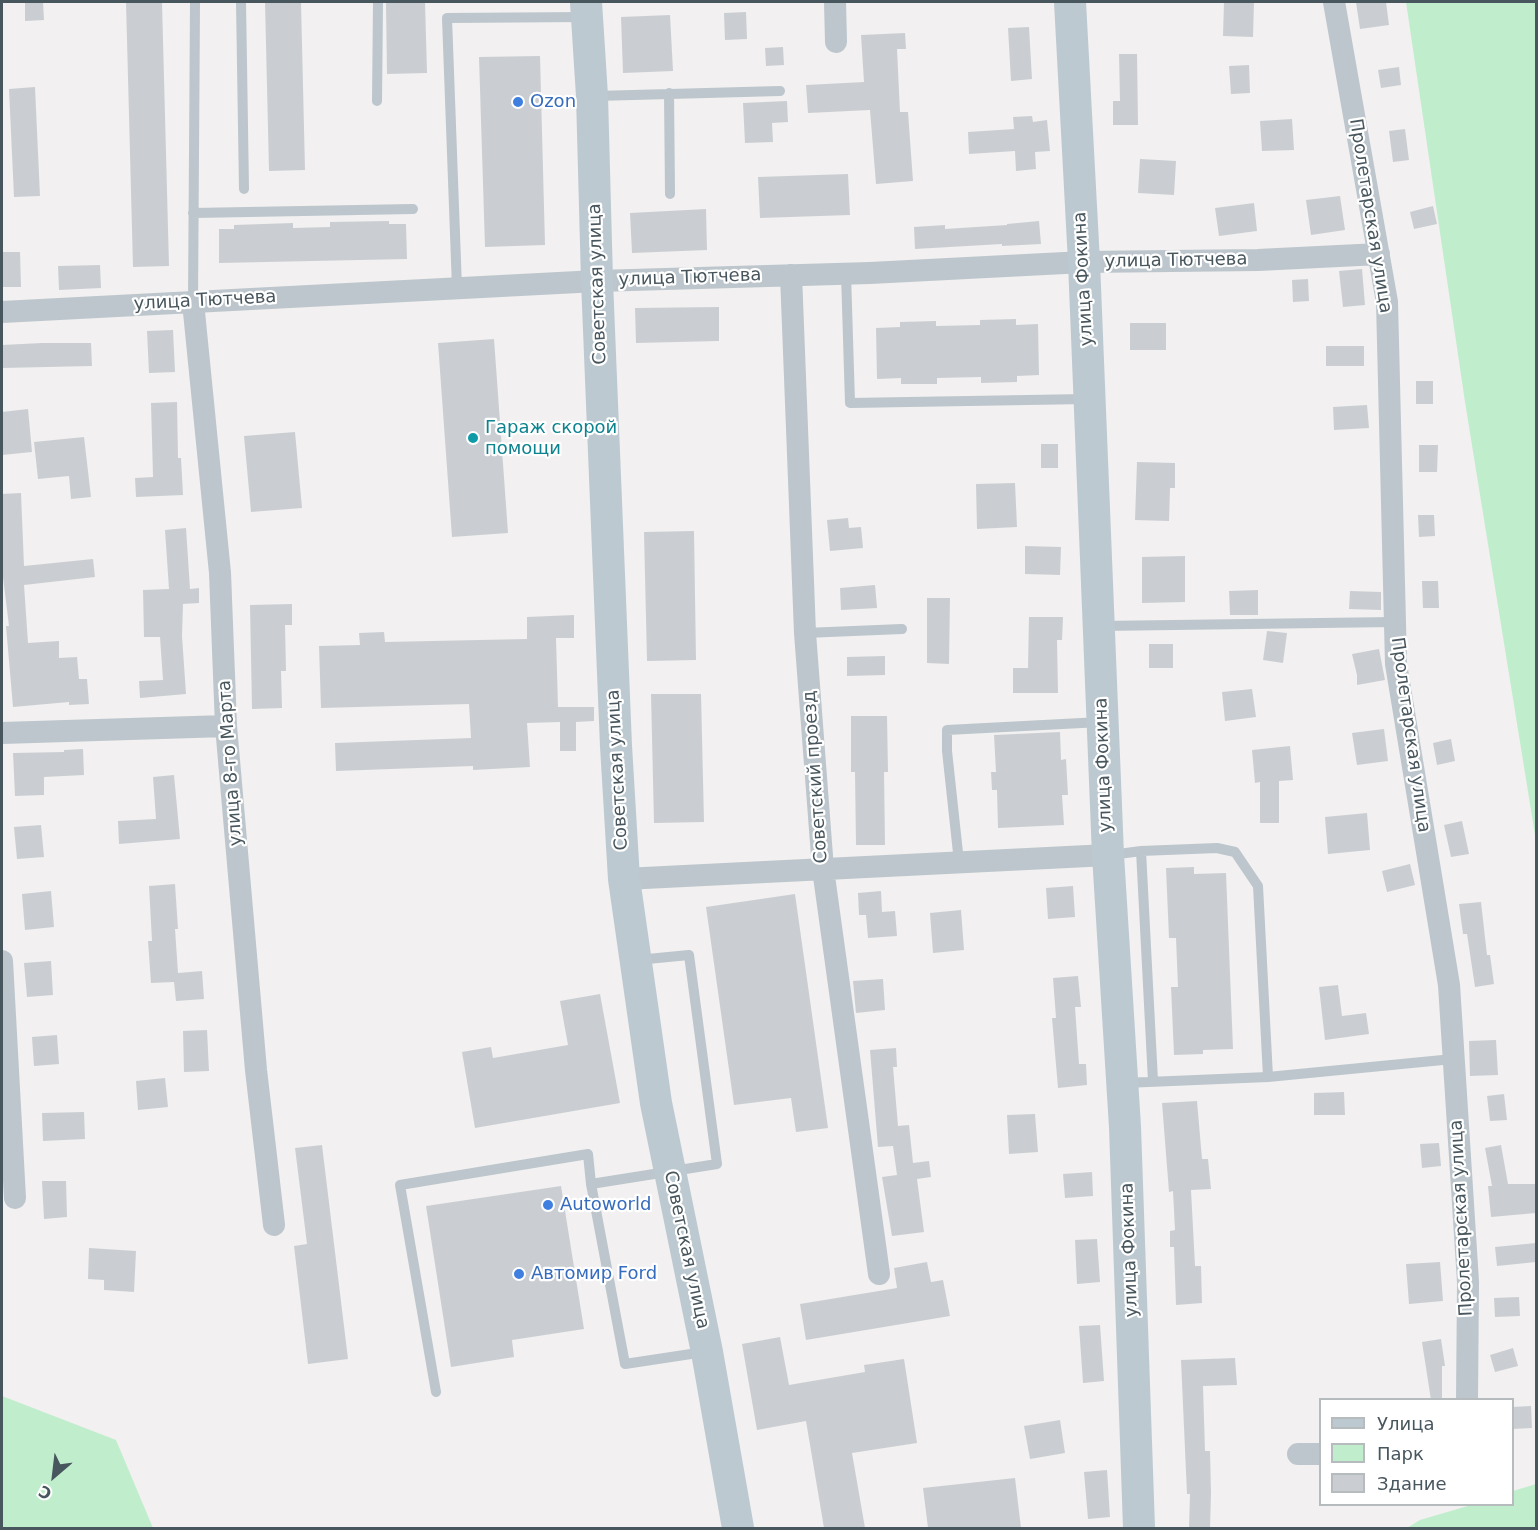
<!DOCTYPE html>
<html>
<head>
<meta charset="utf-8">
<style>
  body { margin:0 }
  #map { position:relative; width:1538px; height:1530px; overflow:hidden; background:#f2f0f0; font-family:"DejaVu Sans",sans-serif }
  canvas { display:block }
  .frame { position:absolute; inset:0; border:3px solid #48565d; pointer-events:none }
  .legend { position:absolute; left:1319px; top:1398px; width:195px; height:108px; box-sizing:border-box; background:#fff; border:2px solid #b6bbbe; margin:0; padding:8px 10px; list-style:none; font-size:18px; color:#48565d }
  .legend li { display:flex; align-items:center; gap:12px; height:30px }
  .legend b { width:30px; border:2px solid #b6bbbe }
  .north { position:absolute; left:24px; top:1446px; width:60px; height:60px; -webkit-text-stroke:4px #fff; paint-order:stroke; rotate:208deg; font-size:16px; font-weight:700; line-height:24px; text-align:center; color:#48565d }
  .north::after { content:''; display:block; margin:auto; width:21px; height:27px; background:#48565d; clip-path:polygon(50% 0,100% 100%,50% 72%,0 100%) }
</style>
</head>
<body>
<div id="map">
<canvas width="1538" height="1530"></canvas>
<div class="frame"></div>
<ul class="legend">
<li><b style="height:8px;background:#bcc9d1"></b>Улица</li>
<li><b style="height:16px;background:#c0eecd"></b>Парк</li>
<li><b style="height:16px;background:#caced2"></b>Здание</li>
</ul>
<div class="north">С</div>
</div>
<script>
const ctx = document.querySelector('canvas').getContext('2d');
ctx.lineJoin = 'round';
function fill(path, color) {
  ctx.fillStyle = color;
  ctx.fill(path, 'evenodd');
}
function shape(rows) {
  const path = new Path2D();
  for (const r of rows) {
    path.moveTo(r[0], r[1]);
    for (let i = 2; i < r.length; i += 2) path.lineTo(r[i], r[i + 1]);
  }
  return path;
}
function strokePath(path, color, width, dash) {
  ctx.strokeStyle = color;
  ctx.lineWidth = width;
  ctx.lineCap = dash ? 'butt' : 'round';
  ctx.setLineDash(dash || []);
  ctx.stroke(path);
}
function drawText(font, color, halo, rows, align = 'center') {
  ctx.font = font + ' "DejaVu Sans",sans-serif';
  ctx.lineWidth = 4.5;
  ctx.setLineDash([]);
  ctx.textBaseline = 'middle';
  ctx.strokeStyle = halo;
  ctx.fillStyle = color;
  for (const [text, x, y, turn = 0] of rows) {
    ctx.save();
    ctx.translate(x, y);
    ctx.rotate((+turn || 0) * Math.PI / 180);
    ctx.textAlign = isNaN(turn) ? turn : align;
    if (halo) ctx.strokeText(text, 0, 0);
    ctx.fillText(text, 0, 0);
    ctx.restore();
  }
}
const green = shape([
  [1406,2,1536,2,1536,841,1465,402],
  [2,1396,116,1440,153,1528,2,1528],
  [1536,1484,1536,1528,1407,1528,1420,1520,1471,1505,1512,1504,1513,1491]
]);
const building = shape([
  [25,2,43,2,44,20,25,21],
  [126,2,162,2,169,266,133,267],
  [265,2,301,2,305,170,269,171],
  [386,2,425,2,427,73,387,74],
  [1224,2,1254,2,1253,37,1223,36],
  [1356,2,1386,2,1389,25,1360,29],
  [746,12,747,39,725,40,724,13],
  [670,15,673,71,623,73,621,17],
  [1029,27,1032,79,1011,81,1008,28],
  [905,33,906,49,897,49,900,112,908,112,913,181,876,184,870,110,808,113,806,85,864,82,861,35],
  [783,47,784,65,766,66,765,48],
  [1119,54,1137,54,1138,125,1113,125,1113,101,1120,101],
  [540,56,545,245,485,247,479,57],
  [1249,65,1250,93,1231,94,1229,66],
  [1399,67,1401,85,1381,88,1378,70],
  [35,87,40,196,14,197,9,89],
  [787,101,788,122,772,123,773,142,745,143,743,103],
  [1032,116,1033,122,1047,120,1050,151,1035,152,1036,169,1016,171,1015,151,969,154,968,132,1014,129,1013,117],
  [1292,119,1294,150,1262,151,1260,121],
  [1405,129,1409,160,1393,162,1389,131],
  [1140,159,1176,161,1174,195,1138,193],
  [848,174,850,215,760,218,758,177],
  [1340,196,1345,230,1311,235,1306,200],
  [1254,203,1257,231,1219,236,1215,208],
  [1433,206,1437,224,1414,229,1410,212],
  [706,209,707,250,632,253,630,213],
  [389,221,389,224,406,224,407,259,219,263,219,229,234,229,234,225,293,223,293,228,330,227,330,222],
  [1039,221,1041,244,1002,246,1002,244,915,249,914,227,945,225,945,229,1007,225,1007,224],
  [2,252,20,252,21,287,2,287],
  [100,265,101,288,59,290,58,266],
  [1362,269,1365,305,1343,307,1339,271],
  [1308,279,1309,301,1293,302,1292,280],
  [719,307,719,341,636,343,635,308],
  [1016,319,1016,325,1038,324,1039,375,1017,376,1017,382,981,383,981,377,937,378,937,384,901,384,901,378,877,379,876,328,900,327,900,322,936,321,936,326,980,325,980,320],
  [1130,323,1166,323,1166,350,1130,350],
  [173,330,175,372,149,373,147,331],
  [494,339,508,533,452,537,438,343],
  [42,343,91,343,92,366,2,368,2,345],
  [1326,346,1364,346,1364,366,1326,366],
  [1416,381,1433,381,1433,404,1416,404],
  [177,402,178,458,181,458,183,495,136,497,135,478,153,477,151,403],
  [1367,405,1369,428,1334,430,1333,407],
  [28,409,32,452,2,455,2,412],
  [295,432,302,508,251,512,244,436],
  [84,437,91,497,71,499,69,476,38,479,34,442],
  [1041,444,1058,444,1058,468,1041,468],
  [1419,445,1438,445,1437,472,1419,472],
  [1137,462,1175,463,1175,488,1170,488,1169,521,1135,520],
  [1015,483,1017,527,977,529,976,484],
  [21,493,24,566,93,559,95,577,24,585,28,643,59,641,59,658,77,657,79,679,87,679,89,704,69,705,69,702,13,707,6,626,9,626,2,569,2,494],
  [1418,515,1434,515,1435,536,1419,537],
  [848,518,849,528,861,527,863,548,830,551,827,520],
  [186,528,190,589,199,588,199,603,183,604,182,636,186,694,140,698,139,681,163,680,160,637,144,637,143,590,169,589,165,530],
  [694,531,696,660,647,661,644,532],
  [1025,546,1061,547,1060,575,1025,574],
  [1185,556,1185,602,1142,603,1142,557],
  [1422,581,1438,581,1439,608,1423,608],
  [875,585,877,608,841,610,840,588],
  [1258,590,1258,615,1230,615,1229,591],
  [1350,591,1381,592,1381,610,1349,609],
  [927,598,950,598,949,664,927,663],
  [292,604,292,625,285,625,286,671,281,671,282,708,252,709,250,605],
  [574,615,574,638,556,638,558,707,594,707,594,721,576,722,576,751,560,751,560,722,527,723,530,767,473,770,473,766,336,771,335,743,471,738,469,704,321,708,319,646,360,645,359,633,384,632,385,642,527,639,527,617],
  [1029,617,1063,617,1062,640,1057,640,1058,693,1013,693,1013,668,1028,668],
  [1267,631,1287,633,1283,663,1263,660],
  [1149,644,1173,644,1173,668,1149,668],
  [1379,649,1385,680,1357,685,1357,675,1352,654],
  [885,656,885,675,847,676,847,657],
  [1252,689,1256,717,1225,721,1222,692],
  [651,694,701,694,704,822,654,823],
  [851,716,887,716,888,772,884,772,885,845,856,845,855,772,851,772],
  [1384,729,1388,761,1357,765,1352,733],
  [1060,732,1061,760,1066,759,1068,795,1062,795,1064,825,998,828,997,790,992,790,991,772,996,772,994,735],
  [1451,739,1455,761,1437,765,1433,743],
  [1290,746,1293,780,1279,781,1279,823,1260,823,1260,782,1255,783,1252,750],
  [83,749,84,775,44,777,44,795,15,796,13,753,64,752,64,750],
  [174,775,180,839,119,844,118,821,156,819,153,777],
  [1367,813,1370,850,1328,854,1325,817],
  [1462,821,1469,854,1451,857,1444,825],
  [41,825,44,857,17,859,14,827],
  [1410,864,1415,885,1387,892,1382,871],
  [1194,867,1194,874,1226,873,1233,1049,1203,1050,1203,1054,1174,1055,1171,987,1178,987,1176,938,1169,938,1166,868],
  [175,884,178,929,175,929,178,973,202,971,204,999,176,1001,174,982,151,983,148,941,152,941,149,886],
  [1073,886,1075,917,1048,919,1046,888],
  [51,891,54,927,25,930,22,894],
  [881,891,882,912,895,911,897,936,868,938,866,915,859,915,858,893],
  [795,894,828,1128,796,1132,791,1098,734,1105,706,907],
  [1481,902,1487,955,1490,955,1494,984,1475,987,1467,934,1463,934,1459,904],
  [961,910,964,950,933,953,930,913],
  [51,961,53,995,27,997,24,963],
  [1078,976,1081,1007,1075,1007,1079,1064,1086,1064,1087,1085,1058,1088,1052,1018,1056,1018,1053,978],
  [883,979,885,1010,856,1013,853,981],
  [1338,985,1342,1016,1366,1013,1369,1034,1325,1040,1319,987],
  [600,994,620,1103,475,1128,462,1052,491,1047,493,1058,568,1045,560,1001],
  [207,1030,209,1071,184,1072,183,1031],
  [57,1035,59,1064,34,1066,32,1037],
  [1496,1040,1498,1075,1470,1076,1469,1041],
  [896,1048,897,1067,893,1067,898,1126,909,1125,913,1163,929,1161,931,1177,917,1179,924,1232,892,1236,882,1177,897,1175,893,1146,878,1147,870,1050],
  [165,1078,168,1107,138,1110,136,1081],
  [1344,1092,1345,1115,1314,1115,1314,1093],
  [1504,1094,1507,1120,1490,1121,1487,1096],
  [1197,1101,1202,1159,1208,1159,1211,1189,1191,1190,1195,1266,1201,1266,1202,1303,1176,1305,1174,1247,1170,1247,1170,1231,1175,1230,1173,1191,1169,1192,1162,1103],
  [84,1112,85,1139,43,1141,42,1113],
  [1035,1114,1038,1152,1009,1154,1007,1115],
  [1439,1143,1441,1166,1422,1168,1420,1144],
  [322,1145,348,1359,308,1364,294,1246,307,1244,295,1148],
  [1501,1145,1508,1184,1536,1184,1536,1213,1491,1217,1488,1186,1492,1186,1485,1148],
  [1092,1172,1093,1196,1065,1198,1063,1174],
  [42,1181,66,1181,67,1217,44,1219],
  [561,1186,584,1329,512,1340,514,1357,451,1367,426,1206],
  [1097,1239,1100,1282,1077,1284,1075,1240],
  [1536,1243,1536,1262,1497,1266,1495,1247],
  [89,1248,136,1251,134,1292,104,1290,104,1280,88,1279],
  [927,1262,931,1282,943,1280,950,1316,806,1340,800,1304,897,1288,894,1268],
  [1440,1262,1443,1301,1409,1304,1406,1264],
  [1519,1297,1520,1316,1495,1317,1494,1298],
  [1100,1325,1104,1381,1083,1383,1079,1326],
  [780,1337,789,1385,865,1372,864,1365,904,1359,917,1443,852,1453,865,1528,824,1528,806,1421,757,1430,742,1344],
  [1441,1339,1445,1366,1442,1366,1442,1400,1431,1400,1422,1342],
  [1513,1348,1518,1366,1495,1372,1490,1355],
  [1235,1358,1237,1385,1203,1386,1205,1451,1210,1451,1211,1493,1210,1528,1189,1528,1190,1494,1187,1494,1181,1360],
  [1531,1406,1532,1428,1512,1429,1512,1407],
  [1060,1420,1065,1453,1030,1459,1024,1426],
  [1107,1470,1110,1517,1088,1519,1084,1472],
  [1015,1478,1021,1528,928,1528,923,1488]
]);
const service = shape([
  [241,2,244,189],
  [669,93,670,194],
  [596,96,780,91],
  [377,101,378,2],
  [193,213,413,209],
  [846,274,850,403,1086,399],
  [457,288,447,18,584,17],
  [193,302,195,2],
  [1100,626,1394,622],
  [805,633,902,629],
  [1141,851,1153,1081],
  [1111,855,1141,851,1217,848,1235,852,1258,886,1268,1077],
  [959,862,947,751,947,730,1101,722],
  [637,960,689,955,717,1164,591,1184,625,1364,704,1352],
  [1124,1083,1268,1077,1453,1059],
  [436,1392,400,1185,588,1154,591,1184]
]);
const minor = shape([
  [835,2,836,42],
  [1334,2,1387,302,1396,664,1449,985,1468,1282,1467,1400],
  [791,275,805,633,823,869,879,1274],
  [193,302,220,573,226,726,256,1070,274,1225],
  [2,312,597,281,870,273,1084,262,1258,260,1379,254],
  [2,733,226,726],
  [624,879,1108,855],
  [2,961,15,1198],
  [1298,1454,1320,1454]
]);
const secondary = shape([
  [586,2,592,96,597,281,616,746,624,879,656,1103,707,1352,738,1528],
  [1070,2,1084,262,1108,855,1125,1127,1139,1528]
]);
const markers = [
  [518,102,6,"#3f7fe0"],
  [473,438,6,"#0f9aa8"],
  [548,1205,6,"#3f7fe0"],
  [519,1274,6,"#3f7fe0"]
];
const shopNames = [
  ["Ozon",530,102],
  ["Autoworld",560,1205],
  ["Автомир Ford",531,1274]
];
const streetNames = [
  ["Пролетарская улица",1370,216,81],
  ["улица Тютчева",1176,261,-1],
  ["улица Тютчева",690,278,-2],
  ["улица Фокина",1084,279,-93],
  ["Советская улица",598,284,-92],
  ["улица Тютчева",205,301,-3],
  ["Пролетарская улица",1410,735,82],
  ["улица 8-го Марта",231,763,-94],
  ["улица Фокина",1104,765,-92],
  ["Советская улица",618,770,-93],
  ["Советский проезд",816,777,-94],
  ["Пролетарская улица",1462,1218,-93],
  ["Советская улица",686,1250,78],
  ["улица Фокина",1130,1250,-92]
];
const cultureNames = [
  ["Гараж скорой",485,428],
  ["помощи",485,449]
];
fill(green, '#c0eecd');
fill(building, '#caced2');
strokePath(service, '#bcc6cc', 10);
strokePath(minor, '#bcc6cc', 22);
strokePath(secondary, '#bcc9d1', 32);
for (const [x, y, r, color] of markers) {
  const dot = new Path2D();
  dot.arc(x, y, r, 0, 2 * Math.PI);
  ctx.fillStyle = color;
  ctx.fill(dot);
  strokePath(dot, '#fff', 2);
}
drawText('18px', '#366cbe', '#fff', shopNames, 'left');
drawText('18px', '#48565d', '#fff', streetNames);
drawText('18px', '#0d838f', '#fff', cultureNames, 'left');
</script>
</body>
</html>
